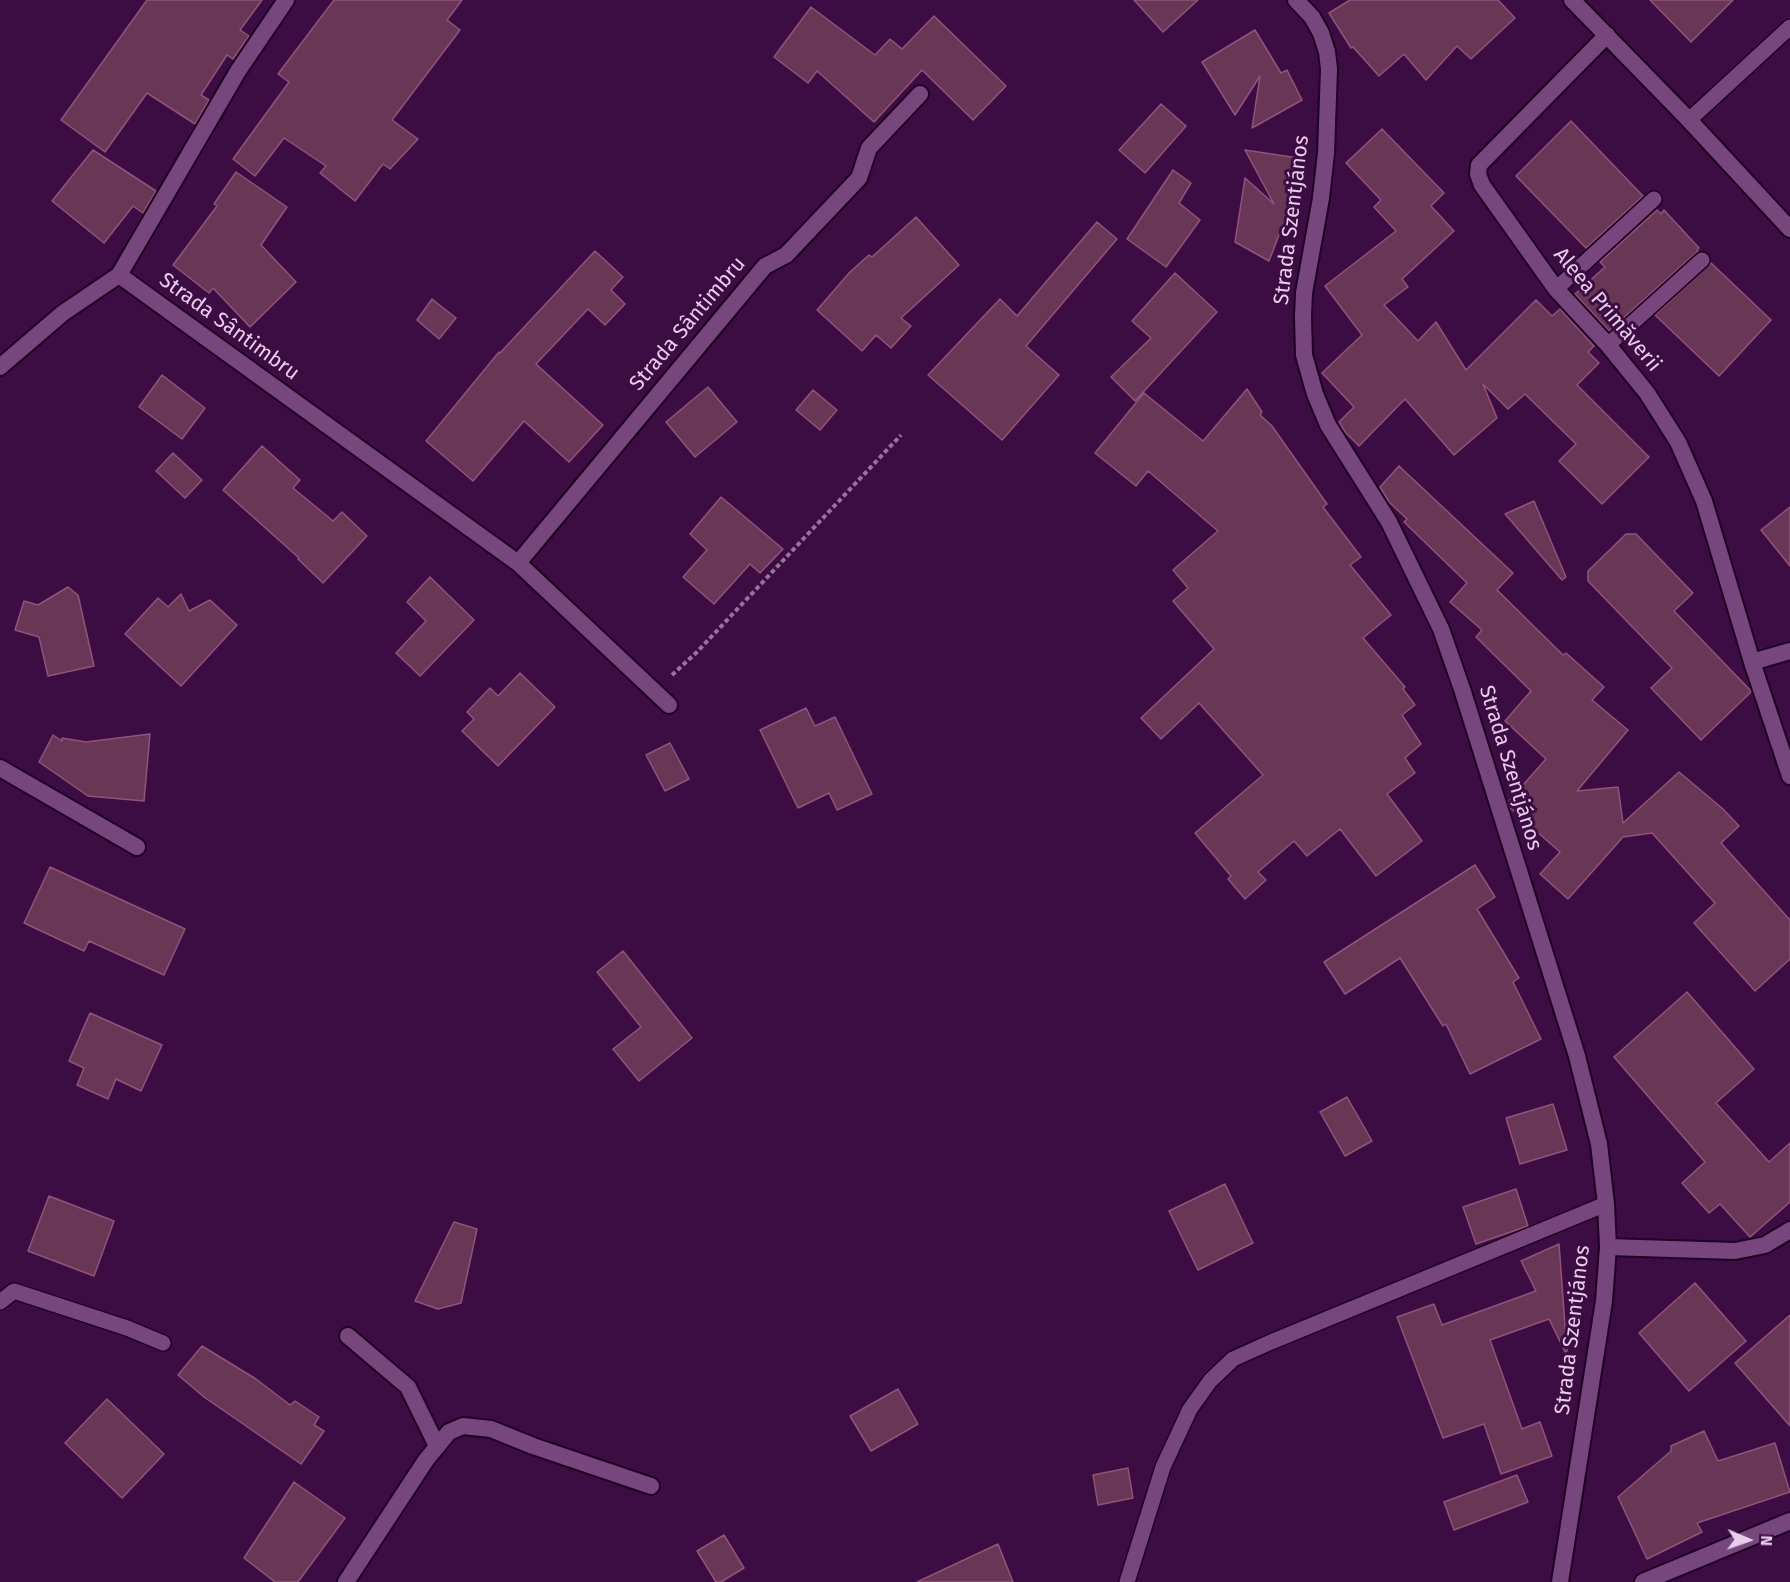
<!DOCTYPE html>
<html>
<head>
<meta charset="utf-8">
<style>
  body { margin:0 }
  #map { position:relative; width:1790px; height:1582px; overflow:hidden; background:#3c0d42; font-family:"Fira Sans",sans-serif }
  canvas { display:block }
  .north { position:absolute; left:1718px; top:1510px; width:60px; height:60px; -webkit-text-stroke:4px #3c0d42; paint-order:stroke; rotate:92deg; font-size:16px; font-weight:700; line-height:24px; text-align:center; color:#e9cdeb }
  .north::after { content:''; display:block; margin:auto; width:21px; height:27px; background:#e9cdeb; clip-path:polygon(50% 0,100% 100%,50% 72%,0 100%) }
</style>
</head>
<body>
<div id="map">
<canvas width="1790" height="1582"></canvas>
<div class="north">N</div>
</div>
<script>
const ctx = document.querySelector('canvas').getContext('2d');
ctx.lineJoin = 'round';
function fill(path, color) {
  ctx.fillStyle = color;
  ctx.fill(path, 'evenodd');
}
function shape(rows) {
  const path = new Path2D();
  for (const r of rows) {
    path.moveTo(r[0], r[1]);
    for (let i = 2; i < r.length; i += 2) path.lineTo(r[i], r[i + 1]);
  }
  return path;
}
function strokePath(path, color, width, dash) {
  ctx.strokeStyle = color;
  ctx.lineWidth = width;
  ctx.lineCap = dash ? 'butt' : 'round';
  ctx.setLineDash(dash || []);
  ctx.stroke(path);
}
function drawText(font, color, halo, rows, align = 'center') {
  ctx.font = font + ' "Fira Sans",sans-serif';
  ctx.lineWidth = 6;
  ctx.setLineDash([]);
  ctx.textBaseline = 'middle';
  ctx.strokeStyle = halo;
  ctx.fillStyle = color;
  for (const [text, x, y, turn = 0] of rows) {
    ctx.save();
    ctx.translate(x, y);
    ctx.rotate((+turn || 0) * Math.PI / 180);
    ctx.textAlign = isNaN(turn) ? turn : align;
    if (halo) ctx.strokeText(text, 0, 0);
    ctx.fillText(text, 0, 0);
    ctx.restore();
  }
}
const building = shape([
  [147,0,262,0,240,30,249,36,233,59,227,55,201,95,209,100,195,124,147,93,105,152,61,120,147,0],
  [334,0,462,0,447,20,460,30,392,120,418,139,390,169,383,164,355,201,320,173,326,166,284,138,255,176,233,159,289,82,278,74,334,0],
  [1134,0,1198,0,1163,32,1134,0],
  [1350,0,1498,0,1515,18,1471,59,1457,46,1426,80,1404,54,1379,76,1353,47,1351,48,1329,13,1350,0],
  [1650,0,1733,0,1691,42,1650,0],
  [811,7,875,55,890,39,902,49,934,16,1006,86,973,120,922,70,874,122,817,71,808,83,774,57,811,7],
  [1255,30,1281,73,1287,70,1302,100,1252,128,1260,76,1235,115,1202,62,1255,30],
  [1161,104,1186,126,1145,173,1119,150,1161,104],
  [1571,121,1643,196,1586,248,1516,176,1571,121],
  [1382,129,1444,193,1431,206,1454,231,1402,279,1408,287,1384,305,1418,341,1436,322,1466,370,1536,300,1552,316,1560,309,1594,346,1588,352,1599,363,1577,385,1649,457,1602,504,1559,461,1576,444,1525,394,1508,409,1483,384,1497,418,1454,455,1405,399,1359,446,1345,432,1339,422,1354,407,1322,373,1362,335,1325,286,1396,231,1374,207,1381,200,1346,163,1382,129],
  [93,150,156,191,143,213,133,206,104,243,52,201,93,150],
  [1245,150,1298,158,1288,229,1284,222,1269,261,1235,242,1245,178,1274,204,1245,150],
  [1173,170,1191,183,1179,203,1200,220,1166,267,1127,239,1173,170],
  [236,172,287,207,261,245,296,282,250,327,213,288,209,293,173,265,217,206,214,204,236,172],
  [1657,210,1661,214,1664,210,1699,248,1697,250,1698,251,1609,331,1575,294,1605,267,1600,262,1657,210],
  [916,217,959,265,901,318,911,326,891,348,876,335,862,351,817,310,850,272,869,255,872,257,916,217],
  [1097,222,1117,239,1026,346,1059,375,1002,440,928,375,1000,299,1017,316,1097,222],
  [595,251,623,277,611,290,625,304,605,325,588,309,536,364,603,425,569,462,524,421,473,481,426,441,499,352,500,353,595,251],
  [1711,263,1771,320,1719,376,1655,315,1711,263],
  [1175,273,1217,312,1135,401,1111,377,1151,338,1132,321,1175,273],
  [432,299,456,318,439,339,417,320,432,299],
  [162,375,205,408,182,439,139,407,162,375],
  [708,387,737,422,695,457,666,422,708,387],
  [1247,389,1262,412,1260,415,1272,426,1327,504,1323,507,1361,557,1350,565,1391,615,1363,638,1405,687,1403,689,1415,705,1402,715,1421,744,1405,758,1415,773,1387,794,1422,841,1376,876,1340,829,1307,856,1294,841,1258,872,1266,880,1245,899,1228,879,1231,876,1195,833,1263,775,1199,703,1161,739,1141,718,1214,649,1173,601,1188,588,1173,570,1218,531,1148,471,1136,486,1095,453,1144,393,1203,441,1247,389],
  [813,390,837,410,820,430,796,410,813,390],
  [262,446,300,480,293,488,333,521,342,512,367,536,323,583,298,559,299,558,223,490,262,446],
  [173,453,202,480,185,498,156,471,173,453],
  [1399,466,1513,573,1497,590,1563,655,1566,653,1604,687,1592,700,1628,730,1577,791,1618,787,1623,823,1679,772,1723,809,1739,826,1721,843,1790,920,1790,959,1755,991,1694,923,1715,903,1652,833,1623,837,1568,899,1540,874,1560,852,1510,808,1508,802,1546,759,1505,721,1531,691,1476,637,1482,630,1450,602,1467,583,1404,522,1407,519,1389,502,1380,487,1399,466],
  [721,497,783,549,760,573,750,564,714,604,683,577,707,550,690,534,721,497],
  [1534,501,1566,577,1562,580,1505,514,1534,501],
  [1790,507,1790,566,1761,530,1790,507],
  [1626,534,1636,534,1693,593,1674,611,1750,690,1751,692,1701,740,1651,688,1672,668,1588,581,1588,571,1626,534],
  [430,577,474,620,420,676,396,653,426,621,407,602,430,577],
  [68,587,78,595,94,666,48,676,39,637,15,630,24,601,38,605,68,587],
  [181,594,189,611,210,600,237,625,181,686,125,634,158,598,168,607,181,594],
  [520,673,555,707,498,766,462,731,474,719,467,712,490,688,498,696,520,673],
  [806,708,815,726,835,717,872,794,837,810,829,793,798,808,760,730,806,708],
  [150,734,144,801,88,796,39,762,53,735,62,741,62,738,86,742,150,734],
  [670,743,689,779,665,791,646,755,670,743],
  [1475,865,1495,897,1477,909,1519,978,1513,982,1541,1039,1470,1074,1446,1024,1443,1026,1400,958,1345,994,1324,962,1475,865],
  [50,867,185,929,164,975,89,941,84,951,24,923,50,867],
  [623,951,692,1038,639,1081,613,1049,641,1027,597,972,623,951],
  [1687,992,1754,1069,1716,1103,1769,1162,1790,1143,1790,1202,1750,1237,1720,1204,1709,1213,1682,1183,1705,1162,1614,1057,1687,992],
  [90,1013,162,1045,141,1091,116,1079,108,1099,77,1085,84,1068,69,1061,90,1013],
  [1347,1097,1372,1141,1345,1156,1320,1112,1347,1097],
  [1553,1104,1567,1150,1520,1164,1506,1118,1553,1104],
  [1225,1184,1253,1243,1198,1270,1169,1211,1225,1184],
  [1516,1189,1528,1226,1476,1244,1463,1207,1516,1189],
  [49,1196,114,1221,94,1276,28,1251,49,1196],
  [454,1222,477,1229,461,1303,438,1309,415,1301,454,1222],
  [1559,1244,1567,1352,1565,1352,1549,1319,1490,1340,1522,1429,1540,1422,1552,1456,1501,1474,1484,1424,1443,1438,1397,1317,1434,1304,1442,1325,1536,1291,1521,1261,1559,1244],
  [1695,1283,1746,1341,1689,1391,1639,1333,1695,1283],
  [1790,1315,1790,1426,1735,1363,1790,1315],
  [202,1346,256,1379,290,1405,295,1401,319,1417,314,1425,324,1431,301,1464,204,1397,178,1375,202,1346],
  [898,1389,918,1424,871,1451,850,1416,898,1389],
  [107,1399,164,1454,122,1498,65,1443,107,1399],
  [1704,1431,1718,1461,1775,1443,1790,1492,1697,1523,1702,1532,1647,1559,1618,1497,1671,1451,1671,1446,1704,1431],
  [1128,1468,1133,1498,1098,1505,1093,1475,1128,1468],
  [1517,1475,1528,1502,1454,1530,1444,1502,1517,1475],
  [294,1482,345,1518,298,1582,275,1582,244,1558,294,1482],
  [724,1535,744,1568,721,1582,716,1582,697,1551,724,1535],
  [998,1544,1013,1582,917,1582,998,1544]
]);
const path = shape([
  [672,675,697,652,901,435]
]);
const service = shape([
  [1689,120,1790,27],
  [1556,289,1654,199],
  [1608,345,1702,260],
  [0,1302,14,1291,127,1328,163,1343],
  [1127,1582,1163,1467,1190,1409,1210,1381,1233,1359,1271,1342,1606,1204]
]);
const minor = shape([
  [1296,0,1312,17,1321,33,1327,52,1329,69,1326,153,1321,198,1304,293,1303,316,1304,355,1315,394,1328,425,1389,522,1441,629,1462,689,1577,1056,1599,1144,1606,1204,1608,1247,1604,1301,1560,1582],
  [1572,0,1689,120,1790,229],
  [1607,35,1479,165,1478,174,1482,185,1556,289,1608,345,1647,393,1678,442,1704,501,1752,662],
  [119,275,518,563,669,705],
  [0,367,63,313,119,275,238,71,286,0],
  [518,563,765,266,786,255,859,178,869,148,920,94],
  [1790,651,1752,662,1790,776],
  [0,768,137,847],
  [1608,1247,1735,1251,1765,1245,1790,1230],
  [348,1336,408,1387,437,1446],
  [346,1582,426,1460,449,1432,463,1426,491,1429,533,1446,651,1486],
  [1643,1582,1790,1521]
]);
const streetNames = [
  ["Strada Szentjános",1292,220,-83],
  ["Aleea Primăverii",1607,310,50],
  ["Strada Sântimbru",688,324,-50],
  ["Strada Sântimbru",229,327,36],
  ["Strada Szentjános",1510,768,73],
  ["Strada Szentjános",1573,1330,-83]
];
fill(building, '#693756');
strokePath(building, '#94527b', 1.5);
strokePath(service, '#1e0022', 18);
strokePath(minor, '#1e0022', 20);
strokePath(path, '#98739c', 4, [4.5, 3]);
strokePath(service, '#77467d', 15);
strokePath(minor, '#77467d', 16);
drawText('21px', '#e9cdeb', '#3c0d42', streetNames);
</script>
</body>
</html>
